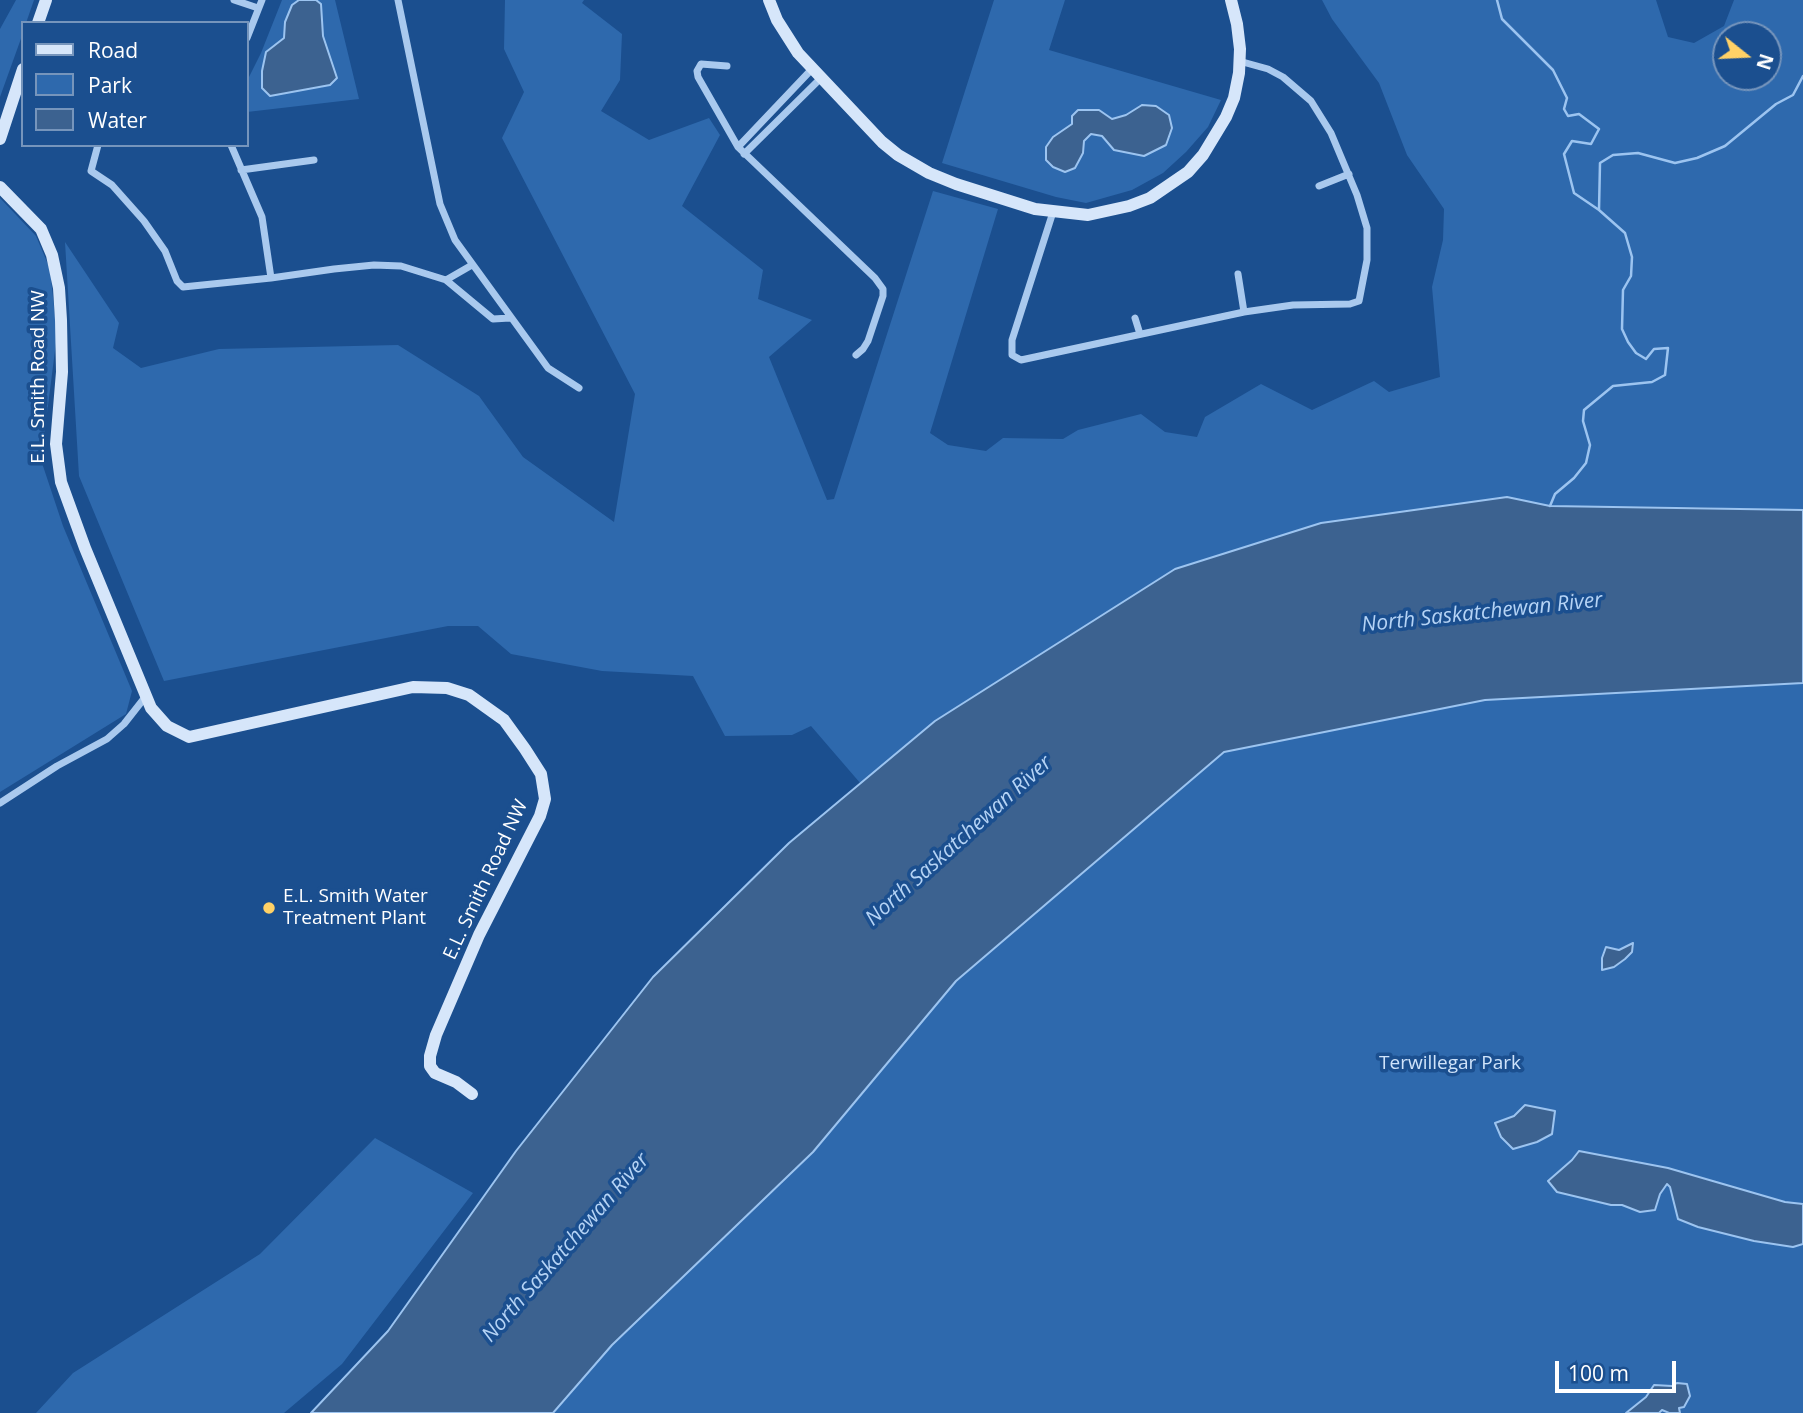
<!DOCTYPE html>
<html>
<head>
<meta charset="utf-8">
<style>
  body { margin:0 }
  #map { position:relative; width:1803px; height:1413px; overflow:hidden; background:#1b4f8f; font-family:"Open Sans",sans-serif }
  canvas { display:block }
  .legend { position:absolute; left:21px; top:21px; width:228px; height:126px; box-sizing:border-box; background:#1b4f8f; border:2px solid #7695bc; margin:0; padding:9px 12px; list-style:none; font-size:21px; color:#fff }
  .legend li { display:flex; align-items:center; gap:14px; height:35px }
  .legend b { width:35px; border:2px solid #7695bc }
  .north { position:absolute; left:1712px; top:21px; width:70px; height:70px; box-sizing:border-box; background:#1b4f8f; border:2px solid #7695bc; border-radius:50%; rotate:108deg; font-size:19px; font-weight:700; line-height:28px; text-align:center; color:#fff }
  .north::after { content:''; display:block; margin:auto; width:24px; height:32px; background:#ffd166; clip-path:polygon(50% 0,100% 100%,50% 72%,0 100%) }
  .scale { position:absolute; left:1555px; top:1361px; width:121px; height:32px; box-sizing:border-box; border:4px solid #fff; border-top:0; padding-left:9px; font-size:21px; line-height:24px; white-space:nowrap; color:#fff; -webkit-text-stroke:5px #1b4f8f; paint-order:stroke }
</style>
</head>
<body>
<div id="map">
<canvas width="1803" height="1413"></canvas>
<ul class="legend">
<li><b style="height:9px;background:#d6e6fa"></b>Road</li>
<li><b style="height:19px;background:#2e69ad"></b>Park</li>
<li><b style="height:19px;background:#3c6290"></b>Water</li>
</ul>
<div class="north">N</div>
<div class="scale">100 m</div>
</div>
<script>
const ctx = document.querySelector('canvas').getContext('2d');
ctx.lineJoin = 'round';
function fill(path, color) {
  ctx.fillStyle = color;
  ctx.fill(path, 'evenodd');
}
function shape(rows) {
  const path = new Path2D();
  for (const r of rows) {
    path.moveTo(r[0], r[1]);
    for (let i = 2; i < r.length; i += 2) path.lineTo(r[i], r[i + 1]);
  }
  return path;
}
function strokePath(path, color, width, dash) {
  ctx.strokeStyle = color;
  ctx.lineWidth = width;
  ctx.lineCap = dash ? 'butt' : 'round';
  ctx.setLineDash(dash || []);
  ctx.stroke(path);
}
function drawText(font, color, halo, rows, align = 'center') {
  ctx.font = font + ' "Open Sans",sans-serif';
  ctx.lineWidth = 7;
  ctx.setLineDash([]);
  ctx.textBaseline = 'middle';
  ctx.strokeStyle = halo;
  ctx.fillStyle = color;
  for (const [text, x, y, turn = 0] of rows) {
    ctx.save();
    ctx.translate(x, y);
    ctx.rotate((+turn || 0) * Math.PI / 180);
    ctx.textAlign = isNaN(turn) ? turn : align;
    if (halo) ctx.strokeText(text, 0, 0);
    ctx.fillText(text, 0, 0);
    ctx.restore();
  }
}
const green = shape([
  [16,0,34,0,26,23,23,23,23,33,0,97,0,29],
  [282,0,335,0,359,99,247,112,247,81,261,53],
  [505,0,584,0,582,3,622,34,620,80,601,111,649,140,709,118,720,135,682,206,763,270,758,299,812,320,769,357,827,500,834,499,933,191,998,209,930,433,948,445,986,451,1003,438,1063,439,1078,430,1141,414,1165,432,1197,437,1205,417,1261,384,1312,410,1374,381,1389,392,1440,377,1432,287,1443,240,1444,209,1407,155,1379,83,1332,19,1322,0,1656,0,1668,37,1694,43,1724,26,1734,0,1803,0,1803,511,1694,507,1550,506,1507,497,1321,523,1175,569,935,721,861,784,811,726,792,735,725,736,693,676,602,671,511,654,478,626,448,626,164,681,79,476,65,242,119,323,113,348,141,368,219,349,398,345,479,396,523,457,614,522,635,394,502,138,524,92,504,49],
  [1726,35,1768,35,1768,77,1726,77],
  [994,0,1065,0,1049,50,1221,100,1208,127,1186,152,1163,173,1132,190,1086,203,1056,197,942,163],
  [0,198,36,236,50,269,57,335,41,460,63,526,132,691,126,714,0,792],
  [1803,683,1803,1413,553,1413,612,1344,813,1152,956,981,1224,752,1485,700],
  [375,1138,473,1193,342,1364,284,1413,36,1413,73,1373,260,1254]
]);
const water = shape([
  [299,0,316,0,321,4,323,36,337,78,330,85,270,96,262,88,262,71,266,52,284,38,285,22,292,5,299,0],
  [1142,105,1156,106,1169,115,1172,128,1166,145,1144,156,1114,150,1102,136,1091,134,1084,141,1083,153,1075,168,1065,172,1053,167,1046,160,1046,147,1053,137,1072,124,1072,116,1078,110,1099,110,1112,119,1126,115,1142,105],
  [1507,497,1550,506,1803,510,1803,683,1485,700,1224,752,956,981,813,1152,612,1345,553,1413,311,1413,388,1331,516,1151,653,977,789,843,935,721,1175,569,1321,523,1507,497],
  [1633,943,1632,952,1625,959,1614,967,1602,970,1602,958,1606,947,1619,950,1633,943],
  [1525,1105,1555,1111,1552,1134,1537,1142,1513,1149,1501,1137,1495,1123,1514,1116,1525,1105],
  [1579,1151,1668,1168,1785,1202,1803,1204,1803,1244,1793,1247,1754,1241,1698,1227,1678,1219,1670,1187,1667,1184,1660,1194,1655,1210,1640,1212,1622,1205,1611,1205,1557,1192,1548,1181,1572,1160,1579,1151],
  [1677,1383,1687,1384,1690,1396,1684,1407,1679,1408,1680,1413,1669,1413,1662,1410,1659,1413,1626,1413,1646,1397,1654,1385,1672,1386,1677,1383]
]);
const stream = shape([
  [1497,0,1502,19,1553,70,1567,98,1564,109,1568,116,1579,114,1599,129,1591,144,1572,141,1564,154,1574,193,1599,210,1625,233,1632,257,1631,276,1623,290,1622,329,1628,342,1636,353,1646,359,1654,349,1668,348,1665,375,1652,382,1613,386,1584,410,1583,421,1590,445,1586,463,1574,478,1555,494,1550,506],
  [1599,210,1600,163,1613,155,1638,153,1675,163,1697,158,1725,146,1776,104,1793,95,1803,76]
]);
const street = shape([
  [234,0,258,8],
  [398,0,440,204,455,240,548,368,579,388],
  [247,38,262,0],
  [727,66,701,64,697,71,698,77,738,147,875,278,883,289,883,296,868,341,863,349,856,355],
  [98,145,91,171,112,185,144,221,165,251,177,281,183,287,271,278,334,269,374,265,401,266,446,280,493,319,510,318],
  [231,145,262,217,271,278],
  [738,147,812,69],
  [744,154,821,78],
  [241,170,314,160],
  [1319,186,1349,174],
  [1053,212,1012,340,1012,355,1021,360,1244,312,1293,305,1350,304,1359,301,1367,260,1367,228,1357,195,1331,133,1311,101,1283,77,1268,69,1239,61],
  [1238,274,1244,312],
  [446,280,472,265],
  [1135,318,1140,334],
  [0,803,57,766,107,739,124,724,146,696]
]);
const secondary = shape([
  [769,0,777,20,798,53,882,142,898,155,929,173,956,184,1035,209,1088,215,1129,206,1150,198,1188,172,1203,155,1226,117,1234,98,1239,73,1240,49,1237,24,1231,0],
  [38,23,46,0],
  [0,139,23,69],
  [0,187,41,229,52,255,59,288,61,320,62,372,56,444,61,482,85,548,151,708,167,726,189,737,413,687,447,688,469,695,504,720,525,749,541,774,545,799,540,816,479,935,436,1035,430,1056,430,1066,435,1073,456,1082,472,1094]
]);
const markers = [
  [269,908,7,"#ffd166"]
];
const streetNames = [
  ["E.L. Smith Road NW",39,377,-90],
  ["E.L. Smith Road NW",486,880,-65]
];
const poiNames = [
  ["E.L. Smith Water",283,897],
  ["Treatment Plant",283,919]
];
const parkNames = [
  ["Terwillegar Park",1450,1064]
];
const waterNames = [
  ["North Saskatchewan River",1482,613,-6],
  ["North Saskatchewan River",959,841,-42],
  ["North Saskatchewan River",566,1248,-49]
];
fill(green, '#2e69ad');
fill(water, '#3c6290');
strokePath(water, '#9cc4f0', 2);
strokePath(stream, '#9cc4f0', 2.5);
strokePath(street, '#a9c9ee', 7);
strokePath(secondary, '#d6e6fa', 12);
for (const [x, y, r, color] of markers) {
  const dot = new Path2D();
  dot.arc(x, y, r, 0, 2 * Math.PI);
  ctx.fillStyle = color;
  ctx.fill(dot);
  strokePath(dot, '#1b4f8f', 2.5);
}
drawText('19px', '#fff', '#1b4f8f', streetNames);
drawText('19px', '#fff', '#1b4f8f', poiNames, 'left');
drawText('19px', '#cfe3fa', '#1b4f8f', parkNames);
drawText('italic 21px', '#b5d3f5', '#1b4f8f', waterNames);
</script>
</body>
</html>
